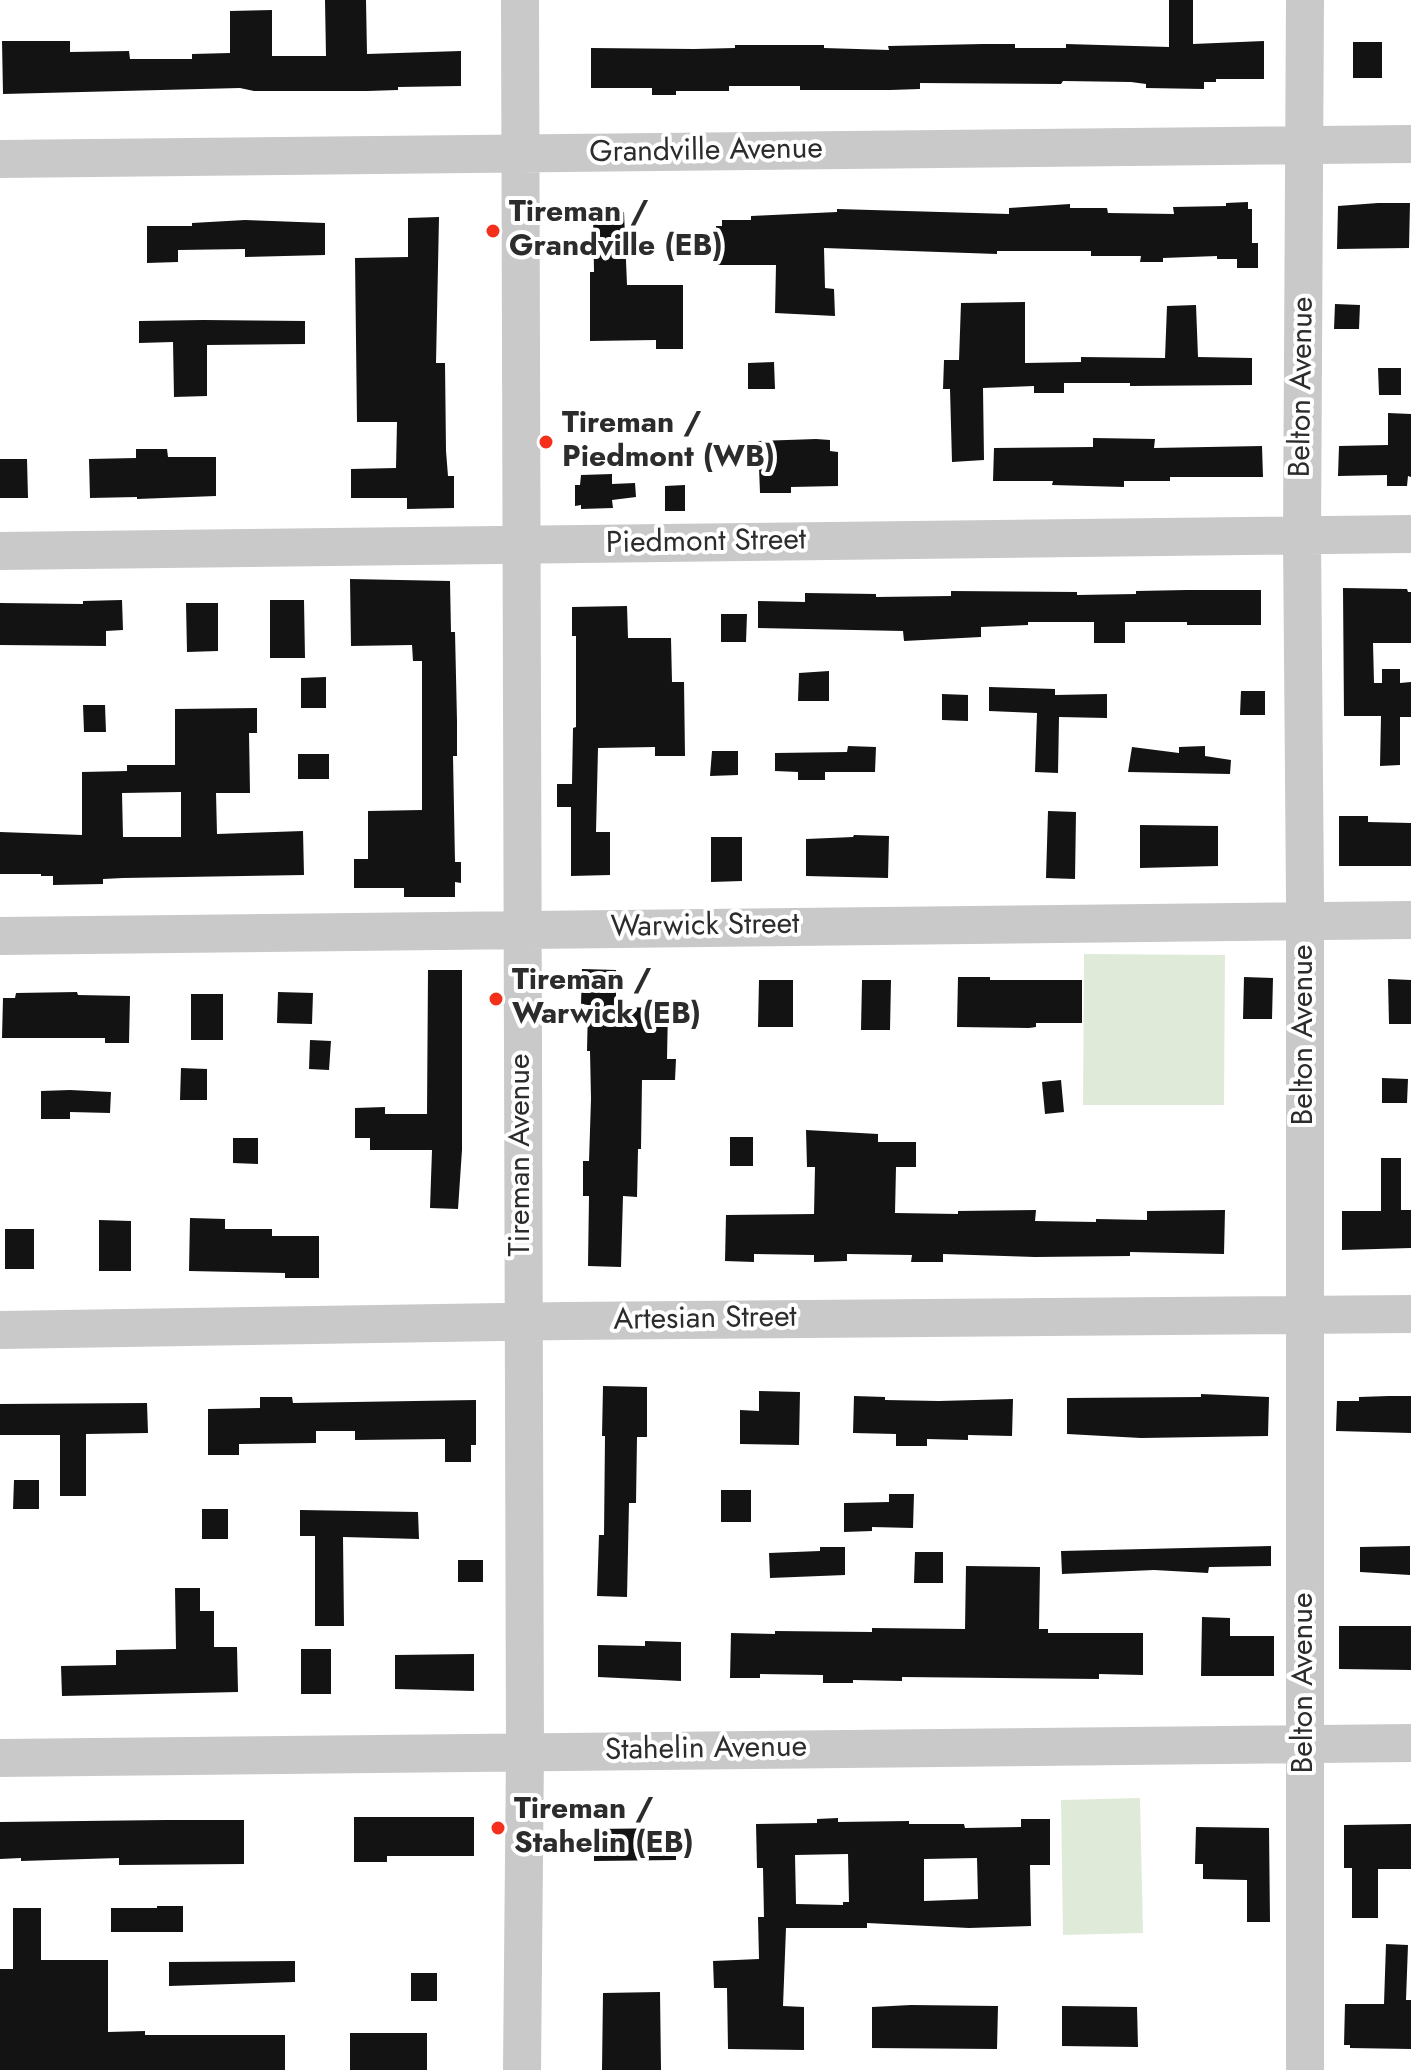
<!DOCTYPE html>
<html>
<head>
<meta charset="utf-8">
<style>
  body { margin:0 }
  canvas { display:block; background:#fff }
</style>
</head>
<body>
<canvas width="1411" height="2070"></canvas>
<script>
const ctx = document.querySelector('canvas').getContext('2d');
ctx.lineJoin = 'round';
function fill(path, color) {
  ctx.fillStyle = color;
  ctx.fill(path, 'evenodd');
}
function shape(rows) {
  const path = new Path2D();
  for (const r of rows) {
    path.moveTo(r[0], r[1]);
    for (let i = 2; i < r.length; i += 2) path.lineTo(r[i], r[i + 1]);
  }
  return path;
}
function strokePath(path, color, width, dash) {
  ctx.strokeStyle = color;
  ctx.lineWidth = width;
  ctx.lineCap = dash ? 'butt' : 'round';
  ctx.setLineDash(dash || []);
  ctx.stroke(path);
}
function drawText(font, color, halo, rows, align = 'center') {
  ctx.font = font + ' Jost,sans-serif';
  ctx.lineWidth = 8;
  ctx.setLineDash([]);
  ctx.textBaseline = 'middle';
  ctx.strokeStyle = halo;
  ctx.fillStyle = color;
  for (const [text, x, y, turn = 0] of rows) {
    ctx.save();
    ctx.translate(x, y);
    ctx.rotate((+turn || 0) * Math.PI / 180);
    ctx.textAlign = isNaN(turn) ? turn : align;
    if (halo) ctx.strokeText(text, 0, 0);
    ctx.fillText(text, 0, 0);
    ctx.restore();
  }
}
const green = shape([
  [1084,954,1225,955,1224,1105,1083,1105],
  [1140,1798,1143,1933,1063,1935,1061,1800]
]);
const building = shape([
  [325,0,366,0,367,54,461,51,461,86,398,87,398,90,367,91,254,91,240,88,3,94,2,41,70,41,70,52,129,51,130,59,192,59,192,54,230,53,230,11,272,10,272,56,326,56],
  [1169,0,1193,0,1193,44,1264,41,1264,79,1216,79,1216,82,1204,82,1204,89,1146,88,1146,84,1131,82,1063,81,1061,84,920,83,920,89,890,90,800,90,800,86,729,86,729,91,676,91,676,95,652,95,652,88,591,88,591,48,694,49,735,48,735,45,824,45,824,48,889,50,888,46,983,44,1015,44,1015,48,1066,48,1066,44,1169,47],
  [1353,42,1382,42,1382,78,1353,78],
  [1248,202,1248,209,1252,209,1252,243,1258,243,1258,268,1237,268,1237,259,1217,259,1217,256,1163,258,1163,262,1140,262,1141,256,1091,256,1091,251,997,251,997,254,824,248,825,288,834,289,835,316,775,313,776,265,717,265,716,226,722,226,722,220,751,220,751,216,837,212,837,209,1009,214,1009,208,1070,204,1070,208,1107,208,1108,213,1174,214,1173,207,1226,206,1226,203],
  [1378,203,1410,203,1409,248,1337,249,1338,206],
  [593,212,624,212,627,285,683,285,683,349,656,349,656,340,590,341,590,272,594,272],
  [439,217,436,363,445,363,446,451,448,476,454,476,454,508,407,509,407,498,351,498,351,469,396,468,397,422,357,422,355,258,408,257,408,218],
  [245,220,325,223,325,255,245,257,245,249,178,250,178,262,147,263,147,226,192,226,192,223],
  [1025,302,1025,363,1081,362,1081,357,1165,358,1167,306,1196,305,1198,357,1252,358,1252,385,1130,386,1130,383,1064,383,1064,393,1034,393,1034,386,983,388,984,460,952,462,950,389,943,389,944,360,959,360,961,303],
  [1335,304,1360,305,1359,329,1334,329],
  [203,320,305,321,305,344,207,345,207,396,174,397,173,342,139,343,139,321],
  [774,362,775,389,748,389,748,363],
  [1378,368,1401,368,1401,395,1379,395],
  [1388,413,1411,414,1411,477,1408,476,1407,486,1387,486,1387,475,1338,476,1339,446,1388,445],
  [1093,438,1155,439,1154,448,1262,446,1263,477,1170,477,1170,481,1124,481,1124,487,1052,485,1053,481,993,481,994,448,1093,447],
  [816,439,830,440,830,451,838,452,838,486,791,487,791,493,760,493,758,441],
  [136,449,167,449,168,457,216,457,216,496,137,499,137,497,90,498,89,459,136,458],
  [0,459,27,459,28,498,0,498],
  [612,474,612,484,635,483,636,497,612,500,613,508,581,509,581,505,575,506,575,485,580,485,581,475],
  [685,485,685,511,665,511,665,486],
  [350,579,450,581,451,632,455,632,457,721,457,756,453,756,455,862,461,862,461,883,455,882,455,897,404,897,404,888,354,888,354,859,368,859,368,811,422,810,422,661,413,661,412,645,351,646],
  [1343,588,1407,589,1408,592,1411,592,1411,643,1373,643,1374,683,1382,683,1382,669,1400,669,1400,683,1411,682,1411,717,1400,717,1400,765,1380,766,1381,716,1344,716],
  [1187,590,1261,590,1261,625,1187,625,1187,622,1125,622,1125,643,1094,643,1094,622,1028,622,1028,625,981,627,981,637,904,641,903,631,758,628,758,601,805,602,805,593,876,594,876,597,951,596,951,591,1077,592,1077,595,1136,594,1136,591],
  [122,600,123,630,106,631,106,646,0,645,0,603,83,604,83,601],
  [270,600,304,600,305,658,270,658],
  [186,603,218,603,218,651,187,652],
  [627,606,628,638,671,638,672,682,684,682,685,756,655,756,655,747,598,748,596,832,610,832,610,875,571,876,571,807,557,807,557,784,572,784,573,728,576,727,576,636,572,636,572,607],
  [721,614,747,614,746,642,721,642],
  [829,671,829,701,798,701,799,673],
  [326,677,326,708,301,708,301,678],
  [989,687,1055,689,1055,695,1107,694,1107,718,1059,717,1058,773,1035,772,1037,713,989,711],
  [1241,691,1265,691,1265,715,1240,715],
  [942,694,968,695,968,721,942,720],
  [83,705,105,705,106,732,84,732],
  [257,708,257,733,249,733,250,793,216,793,217,834,303,831,304,875,123,878,103,879,103,884,53,885,53,876,41,876,41,874,0,874,0,832,82,835,82,772,127,771,127,765,175,765,175,709],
  [181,792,181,837,123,837,122,793],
  [848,746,876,747,875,772,825,772,825,780,798,780,798,772,775,771,775,753,847,752],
  [1205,746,1205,756,1231,760,1230,774,1128,772,1132,747,1179,753,1179,747],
  [712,751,738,751,738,775,710,776],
  [298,754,329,754,329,779,298,779],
  [1048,811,1076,812,1075,879,1046,878],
  [1339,816,1368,816,1368,822,1411,823,1411,866,1339,866],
  [1140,825,1218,826,1218,866,1140,868],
  [854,835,889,836,888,878,806,876,806,839,853,837],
  [711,837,742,837,742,881,711,882],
  [582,969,616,970,616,1007,668,1008,667,1059,676,1059,675,1080,642,1080,641,1149,638,1149,637,1197,623,1196,621,1267,588,1266,589,1196,583,1196,583,1161,589,1161,591,1099,590,1051,587,1051,588,1005,581,1004],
  [428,970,462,970,462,1150,458,1209,430,1208,432,1150,370,1150,370,1138,355,1138,355,1108,385,1107,385,1114,427,1114],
  [958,977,990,977,990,980,1082,980,1082,1023,1036,1023,1036,1027,1029,1028,957,1027],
  [1244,977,1273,978,1272,1019,1243,1019],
  [1388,979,1411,980,1411,1024,1389,1024],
  [759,980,793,980,793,1027,758,1027],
  [862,980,891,980,890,1030,861,1030],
  [77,992,78,995,130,996,129,1043,105,1043,105,1038,2,1038,3,998,15,998,16,993],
  [278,992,313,993,312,1024,277,1023],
  [191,994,223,994,223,1040,191,1040],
  [310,1040,331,1041,329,1070,309,1069],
  [181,1068,207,1069,207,1100,180,1100],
  [1382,1078,1408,1079,1407,1103,1382,1103],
  [1061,1080,1064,1112,1045,1114,1042,1082],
  [70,1090,111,1092,110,1113,70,1112,70,1119,41,1119,41,1091],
  [806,1130,878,1134,878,1142,916,1142,916,1167,896,1167,895,1213,958,1214,958,1211,1036,1210,1035,1221,1096,1222,1096,1219,1147,1220,1147,1211,1225,1210,1224,1254,1130,1252,1130,1256,1035,1257,943,1254,943,1262,911,1262,912,1255,847,1254,847,1261,814,1262,814,1255,754,1254,754,1262,725,1261,726,1215,814,1214,815,1167,807,1167],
  [730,1137,753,1137,753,1166,730,1166],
  [233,1138,258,1138,258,1164,233,1163],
  [1381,1158,1401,1158,1401,1210,1411,1210,1411,1248,1342,1250,1342,1211,1381,1211],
  [190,1218,225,1219,225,1229,272,1229,272,1236,319,1236,319,1278,285,1278,285,1273,189,1271],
  [99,1220,131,1221,131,1271,99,1271],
  [5,1229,34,1229,34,1269,5,1269],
  [603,1386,647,1387,647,1437,637,1437,636,1503,629,1503,627,1597,597,1596,599,1535,604,1535,605,1436,602,1436],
  [759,1391,800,1392,799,1445,740,1444,740,1410,759,1411],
  [1201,1394,1269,1397,1268,1436,1141,1438,1067,1434,1067,1398,1201,1397],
  [854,1396,885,1397,885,1400,939,1401,1013,1399,1012,1436,968,1435,968,1440,927,1439,927,1446,896,1446,896,1434,853,1433],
  [1389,1396,1411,1396,1411,1433,1336,1431,1337,1401,1359,1401,1359,1397],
  [260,1397,292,1397,293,1403,476,1400,476,1445,471,1445,471,1462,445,1462,445,1439,355,1440,355,1431,316,1431,316,1443,239,1444,239,1455,208,1455,208,1409,260,1408],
  [147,1403,148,1433,86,1434,86,1496,60,1496,60,1435,0,1435,0,1404],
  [14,1480,39,1480,39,1509,13,1509],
  [721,1490,751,1490,751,1522,721,1522],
  [889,1494,914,1494,913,1528,872,1527,872,1531,844,1532,844,1503,889,1502],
  [202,1509,228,1509,228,1539,202,1539],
  [300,1510,418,1512,419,1539,343,1537,344,1626,315,1626,315,1536,300,1536],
  [1271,1546,1271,1566,1209,1567,1208,1573,1154,1570,1062,1574,1061,1551],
  [1410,1546,1410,1575,1360,1572,1360,1547],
  [820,1547,845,1547,845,1575,770,1578,769,1553,820,1551],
  [915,1552,943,1552,943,1583,914,1583],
  [458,1560,483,1560,483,1582,458,1582],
  [966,1566,1040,1567,1039,1629,1048,1629,1048,1633,1143,1633,1143,1675,1099,1674,1099,1679,902,1677,902,1681,853,1680,853,1683,823,1683,823,1675,760,1674,760,1678,730,1678,731,1633,775,1634,775,1631,872,1632,872,1628,965,1629],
  [175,1588,200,1588,200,1611,214,1611,214,1647,237,1647,238,1692,62,1696,61,1666,116,1665,116,1650,176,1649],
  [1202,1617,1230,1618,1230,1636,1274,1636,1274,1676,1201,1676],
  [1339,1626,1411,1626,1411,1670,1339,1669],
  [645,1641,681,1642,681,1681,598,1677,598,1645,645,1646],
  [301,1649,331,1649,331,1694,301,1694],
  [474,1654,474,1691,395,1689,395,1655],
  [354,1817,474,1817,474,1856,387,1856,387,1862,354,1862],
  [838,1818,838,1822,909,1821,909,1824,964,1824,965,1828,1021,1827,1021,1819,1050,1819,1050,1865,1030,1865,1031,1926,969,1928,867,1923,867,1928,786,1928,783,2006,804,2007,804,2050,728,2049,727,1988,714,1988,713,1961,759,1959,758,1917,764,1917,763,1868,757,1868,756,1824,817,1823,817,1819],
  [848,1854,849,1902,843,1902,843,1905,796,1904,795,1855],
  [977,1858,978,1899,924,1901,924,1859],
  [166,1820,244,1820,244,1864,119,1865,119,1858,21,1861,21,1858,0,1859,0,1822],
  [1411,1824,1411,1869,1378,1869,1378,1918,1352,1918,1352,1868,1344,1868,1344,1825],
  [1196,1827,1269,1828,1270,1922,1247,1922,1247,1880,1203,1879,1203,1864,1195,1864],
  [676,1828,676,1860,594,1861,594,1829],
  [157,1906,183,1906,183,1932,111,1932,111,1908,157,1908],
  [13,1908,41,1908,41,1960,108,1960,108,2032,145,2031,145,2035,285,2035,285,2070,0,2070,0,1969,13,1969],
  [1386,1944,1408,1945,1406,2000,1411,2000,1411,2049,1350,2048,1350,2045,1344,2045,1345,2004,1384,2004],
  [295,1961,295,1982,169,1986,169,1962],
  [411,1973,437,1973,437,2001,411,2001],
  [660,1992,661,2070,602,2070,603,1993],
  [911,2005,998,2006,997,2049,872,2048,872,2007],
  [1062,2006,1137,2007,1138,2047,1062,2046],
  [350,2033,427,2033,427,2070,350,2070]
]);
const minor = shape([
  [520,0,525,1752,522,2070],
  [1305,0,1302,536,1305,898,1305,2070],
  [0,159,1411,144],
  [0,551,1411,534],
  [0,936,1411,920],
  [0,1330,565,1321,1411,1314],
  [0,1758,1411,1743]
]);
const markers = [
  [493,231,8,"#f4301d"],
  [546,442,8,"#f4301d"],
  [496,999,8,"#f4301d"],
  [498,1828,8,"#f4301d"]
];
const streetNames = [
  ["Grandville Avenue",706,152,-1],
  ["Belton Avenue",1303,387,-89],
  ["Piedmont Street",706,543,-1],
  ["Warwick Street",705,927,-1],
  ["Belton Avenue",1305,1035,-90],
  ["Tireman Avenue",522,1155,-90],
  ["Artesian Street",705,1320,-1],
  ["Belton Avenue",1305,1683,-90],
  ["Stahelin Avenue",706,1750,-1]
];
const poiNames = [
  ["Tireman /",509,214],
  ["Grandville (EB)",509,248],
  ["Tireman /",562,425],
  ["Piedmont (WB)",562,459],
  ["Tireman /",512,982],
  ["Warwick (EB)",512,1016],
  ["Tireman /",514,1811],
  ["Stahelin (EB)",514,1845]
];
fill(green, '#dfebd8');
fill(building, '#131313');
strokePath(minor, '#c9c9c9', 38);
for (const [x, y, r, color] of markers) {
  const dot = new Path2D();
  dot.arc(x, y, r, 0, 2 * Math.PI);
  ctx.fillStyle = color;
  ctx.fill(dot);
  strokePath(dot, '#fff', 3);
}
drawText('30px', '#2c2c2c', '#fff', streetNames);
drawText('bold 30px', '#2c2c2c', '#fff', poiNames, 'left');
</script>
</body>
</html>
